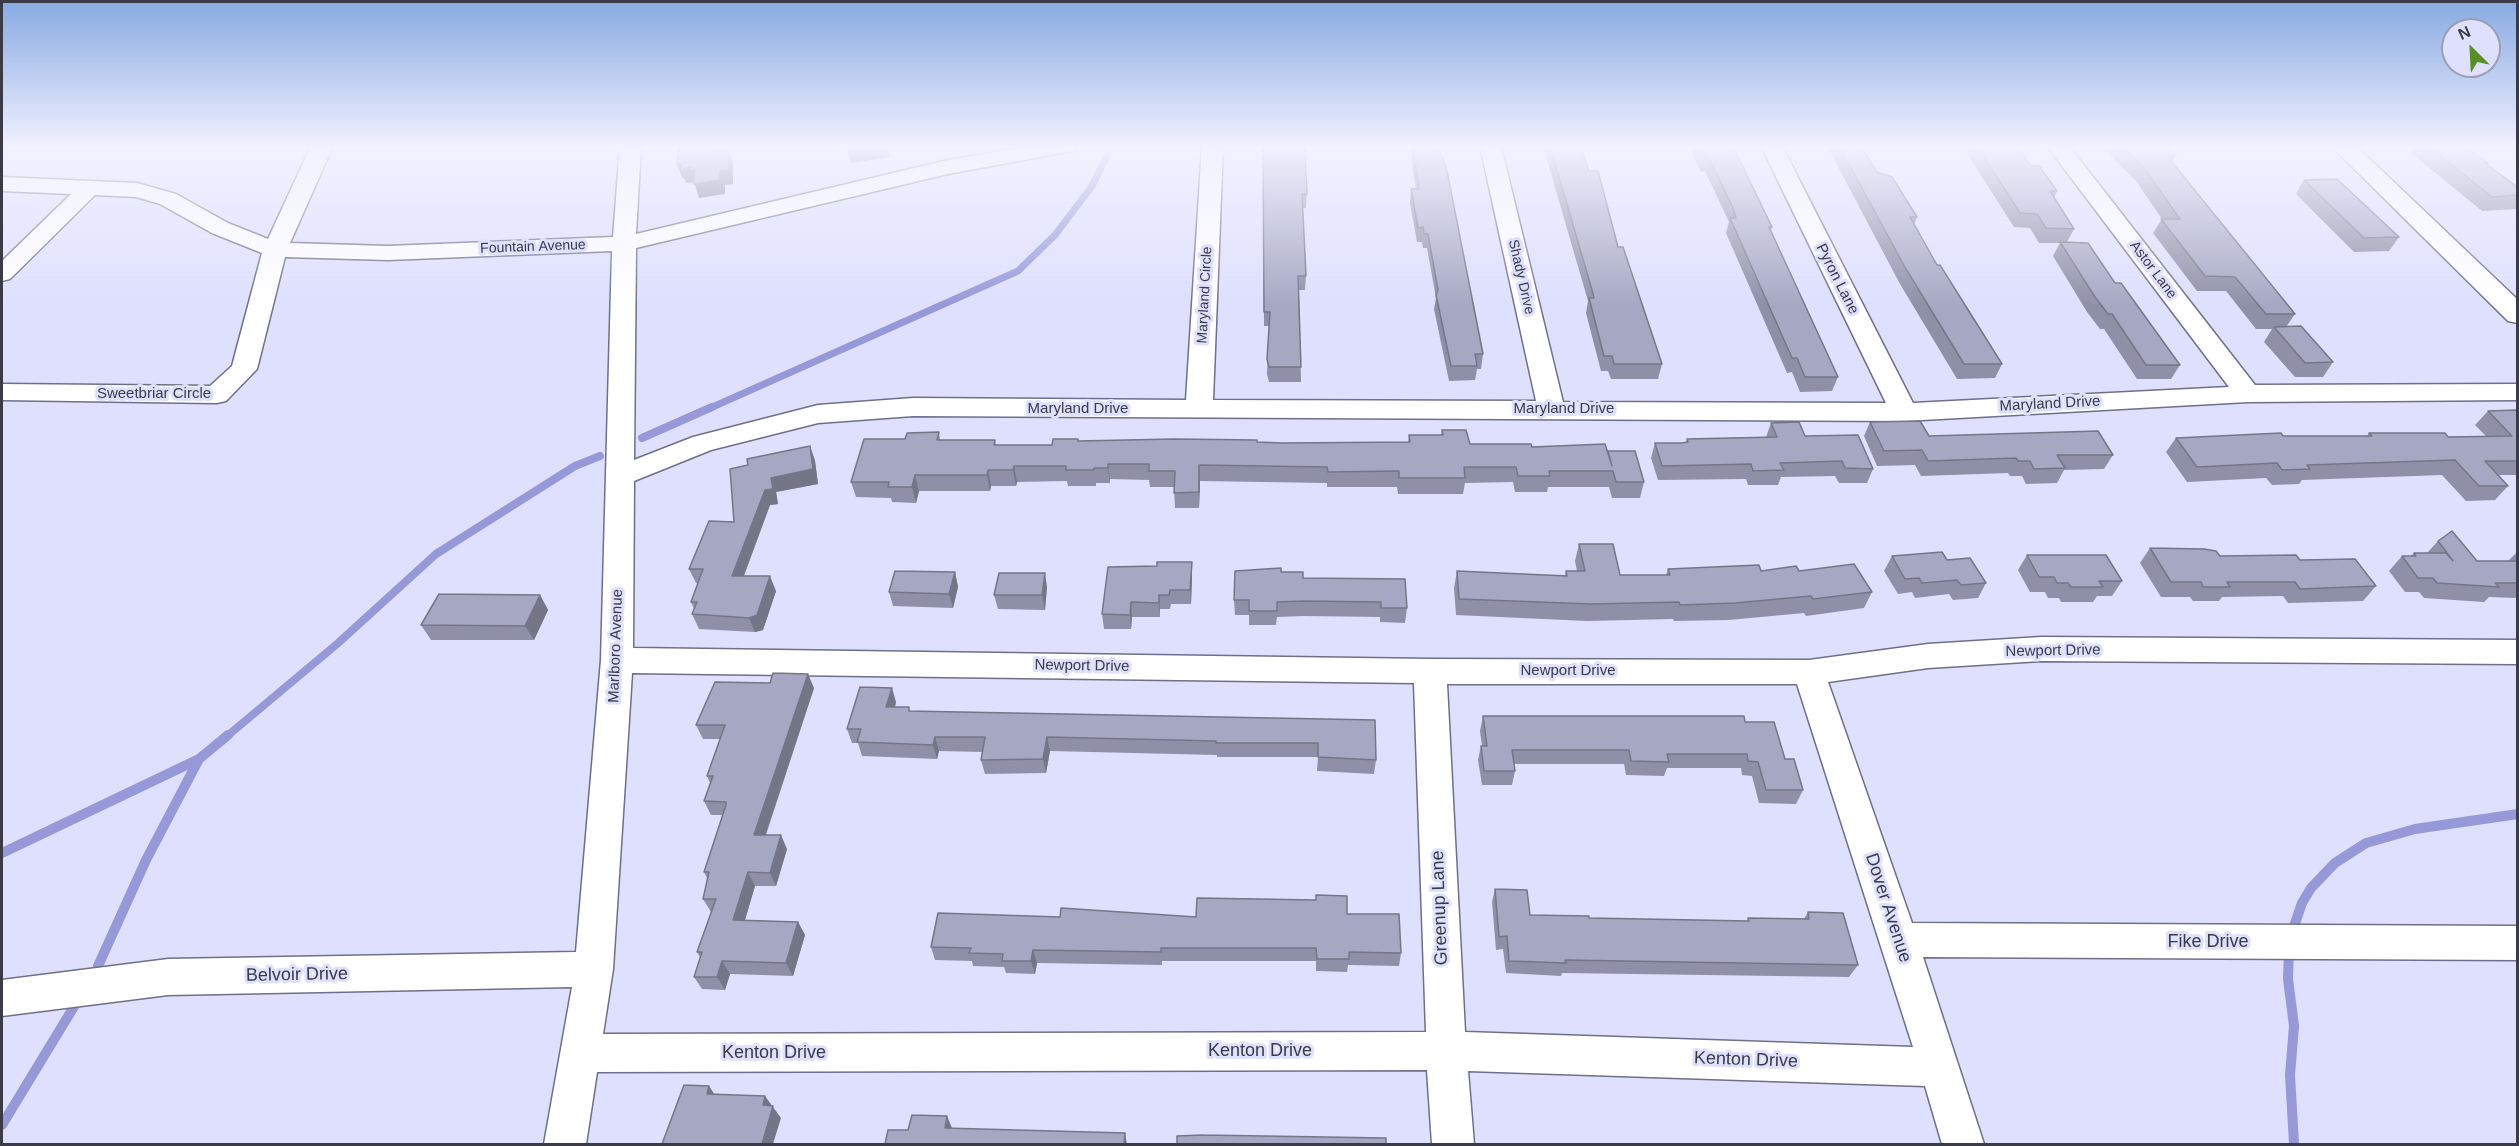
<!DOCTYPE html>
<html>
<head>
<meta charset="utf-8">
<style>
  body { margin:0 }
  #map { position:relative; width:2519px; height:1146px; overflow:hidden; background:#dfe0fe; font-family:Helvetica,sans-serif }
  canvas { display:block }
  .frame { position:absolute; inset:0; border:3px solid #3a3b46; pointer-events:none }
  .north { position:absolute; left:2441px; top:18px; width:60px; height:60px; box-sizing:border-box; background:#dfe0fe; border:2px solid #9d9eb4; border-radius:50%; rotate:336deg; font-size:16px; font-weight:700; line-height:24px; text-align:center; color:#3a3b46 }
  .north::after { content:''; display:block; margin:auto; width:21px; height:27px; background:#598e27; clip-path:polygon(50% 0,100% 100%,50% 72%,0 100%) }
</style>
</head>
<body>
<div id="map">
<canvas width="2519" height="1146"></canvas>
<div class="frame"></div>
<div class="north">N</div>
</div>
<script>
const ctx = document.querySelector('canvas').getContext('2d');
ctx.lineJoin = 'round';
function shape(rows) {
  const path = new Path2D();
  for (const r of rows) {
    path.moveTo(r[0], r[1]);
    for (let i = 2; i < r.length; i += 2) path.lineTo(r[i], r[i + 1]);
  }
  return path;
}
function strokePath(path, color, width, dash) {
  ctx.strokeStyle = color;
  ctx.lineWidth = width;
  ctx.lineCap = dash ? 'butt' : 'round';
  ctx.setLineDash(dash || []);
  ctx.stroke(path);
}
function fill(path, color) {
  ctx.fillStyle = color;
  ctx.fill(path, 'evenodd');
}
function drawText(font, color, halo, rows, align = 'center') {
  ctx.font = font + ' Helvetica,sans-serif';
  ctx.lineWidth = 6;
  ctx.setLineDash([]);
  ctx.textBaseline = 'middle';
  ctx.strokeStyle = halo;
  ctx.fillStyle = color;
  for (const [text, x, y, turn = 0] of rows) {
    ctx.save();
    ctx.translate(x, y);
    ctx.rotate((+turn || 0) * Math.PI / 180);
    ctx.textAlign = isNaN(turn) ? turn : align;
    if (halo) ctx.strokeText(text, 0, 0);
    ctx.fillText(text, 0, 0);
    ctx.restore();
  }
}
const streamFar2 = shape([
  [708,409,1018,271,1055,235,1092,186,1112,146]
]);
const streamFar1 = shape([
  [642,438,712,407],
  [226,737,337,644,436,554,575,466,600,456]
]);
const stream = shape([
  [2,853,199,759,228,735],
  [2291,935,2302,903,2311,888,2335,863,2366,843,2415,829,2518,814],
  [2289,948,2288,979,2294,1026,2290,1075,2294,1144],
  [98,966,146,860,199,759],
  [2,1125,78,1000]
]);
const minor = shape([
  [311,146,333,146,290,243,388,246,613,237,620,146,641,146,636,234,948,160,1033,146,1077,146,1075,151,1067,152,948,174,636,248,634,460,693,437,818,405,913,398,1186,400,1202,146,1223,146,1213,400,1536,401,1480,146,1501,146,1563,402,1886,403,1761,146,1782,146,1913,403,2229,387,2047,146,2069,146,2255,385,2518,384,2518,400,2248,402,1904,421,913,416,818,423,711,450,634,481,633,648,1430,659,1809,660,1928,644,2041,637,2518,640,2518,664,2041,661,1928,668,1828,682,1912,923,2518,926,2518,960,1923,957,1984,1144,1942,1144,1925,1086,1468,1071,1474,1144,1432,1144,1427,1070,597,1072,586,1144,544,1144,572,987,168,995,2,1016,2,980,168,959,576,952,601,660,612,251,388,260,285,257,257,369,226,401,217,403,2,400,2,384,210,386,232,366,262,253,212,233,160,204,136,197,95,195,10,279,2,281,2,261,71,194,2,191,2,177,137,183,176,194,228,223,268,239,311,146],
  [632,673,1414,683,1426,1032,603,1034,613,969,632,673],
  [1447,684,1797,684,1913,1047,1465,1032,1447,684]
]);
const secondary = shape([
  [2331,146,2356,146,2518,300,2518,323,2508,321,2331,146]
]);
const wall = shape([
  [1263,146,1307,194,1306,208,1303,208,1306,276,1305,290,1299,290,1301,382,1269,382,1267,374,1269,326,1264,326],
  [1411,146,1438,146,1483,354,1481,369,1477,369,1475,380,1449,381,1434,309,1436,298,1427,248,1423,248,1422,242,1417,242,1410,203,1411,189,1416,189,1410,152],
  [1543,146,1580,146,1589,171,1618,247,1662,364,1658,379,1611,379,1608,371,1601,371,1586,313,1588,301],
  [1689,146,1733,146,1772,227,1771,230,1838,377,1832,391,1800,392,1792,372,1787,373,1726,233,1729,222,1705,171,1701,172],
  [1827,146,1861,146,1877,172,1917,217,1914,225,1937,265,2002,364,1995,378,1957,379,1900,284],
  [1969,146,2017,146,2031,166,2057,191,2054,198,2074,229,2067,242,2115,283,2180,365,2171,379,2137,379,2104,329,2100,329,2087,312,2053,256,2060,243,2039,243,2030,228,2014,227,1966,152],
  [2101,146,2166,146,2176,155,2172,163,2295,314,2286,327,2333,362,2323,377,2295,377,2264,342,2272,329,2256,329,2226,291,2197,291,2153,233,2162,219,2136,181],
  [2415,146,2465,146,2488,163,2487,164,2517,187,2517,209,2482,211,2410,152],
  [2304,180,2399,237,2389,251,2354,252,2296,194],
  [2517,410,2517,475,2499,475,2508,486,2495,500,2466,501,2442,475,2302,480,2299,484,2272,485,2266,478,2187,482,2166,452,2176,438,2283,436,2367,436,2369,433,2448,437,2486,436,2475,425,2488,411],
  [1870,422,1929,436,2113,455,2104,469,2064,470,2057,483,2026,484,2022,476,2010,476,2008,473,1921,476,1915,465,1877,466,1864,436],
  [1771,423,1805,436,1873,469,1867,483,1839,483,1835,476,1781,477,1778,485,1748,485,1746,479,1658,480,1651,458,1655,443,1682,443,1686,442,1687,439,1766,437],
  [1442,430,1470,444,1532,447,1608,452,1644,482,1640,498,1612,498,1609,487,1548,487,1547,492,1515,492,1513,482,1465,483,1463,494,1398,494,1397,487,1327,487,1327,483,1200,481,1199,508,1175,508,1174,487,1150,487,1149,480,1110,479,1110,483,1096,483,1096,486,1068,486,1067,481,1017,482,1016,486,991,486,990,491,919,491,916,503,892,502,891,498,856,497,851,482,905,439,939,432,940,440,995,440,996,445,1052,445,1078,439,1078,441,1283,443,1408,442,1409,435,1441,435],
  [810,446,815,461,818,484,776,492,778,504,770,505,744,576,776,591,763,630,755,632,699,629,692,614,694,609,691,602,698,583,696,583,689,569,734,522,748,465],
  [2438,541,2477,561,2508,561,2517,552,2517,598,2489,597,2484,602,2424,598,2419,592,2405,592,2389,571,2402,556,2411,556,2414,553,2427,553],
  [1579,544,1620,575,1666,575,1668,569,1799,571,1872,592,1864,608,1806,616,1804,613,1729,620,1674,621,1673,619,1587,621,1456,615,1454,588,1457,571,1565,576,1566,571,1577,571,1575,561],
  [2150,548,2220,556,2300,560,2376,586,2363,601,2288,603,2283,596,2222,597,2219,601,2193,601,2190,597,2161,597,2140,563],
  [2027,555,2122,581,2112,596,2097,596,2093,602,2061,602,2059,598,2048,598,2045,592,2030,592,2018,570],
  [1892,556,1947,560,1986,583,1978,598,1953,600,1949,594,1915,598,1912,592,1898,594,1884,571],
  [1192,562,1192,577,1191,604,1171,604,1170,609,1160,609,1160,617,1132,617,1131,629,1104,629,1102,614,1157,566],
  [955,572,958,587,953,608,893,606,889,592],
  [1281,572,1407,608,1405,623,1380,622,1380,617,1304,616,1277,617,1276,625,1249,625,1249,615,1235,615,1234,600],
  [1047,587,1045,610,998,609,994,595],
  [540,595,548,610,534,640,431,640,421,625],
  [814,688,766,835,787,849,776,886,755,886,745,920,798,922,805,935,793,976,730,974,725,990,702,989,694,977,700,957,697,952,711,912,703,899,707,878,704,872,723,815,711,815,704,801,710,783,707,776,720,739,703,739,696,725],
  [896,702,895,707,911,711,1375,720,1376,760,1374,774,1317,771,1318,757,1217,757,1217,755,1050,751,1046,773,985,774,981,760,983,752,939,751,937,759,862,756,858,743,852,743,847,729],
  [1483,716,1745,722,1785,759,1803,790,1796,804,1759,803,1752,776,1742,775,1741,768,1667,768,1664,776,1626,775,1624,764,1514,764,1515,771,1512,785,1482,785,1478,760,1481,746,1482,746,1480,731],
  [1495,889,1530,915,1589,918,1747,921,1748,918,1804,919,1808,912,1858,965,1849,977,1562,973,1561,976,1506,973,1503,949,1496,950,1492,902],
  [1347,914,1401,953,1399,966,1348,965,1347,972,1316,971,1316,961,1162,961,1162,965,1037,963,1035,974,1006,973,1004,967,973,966,972,961,935,960,931,947,1060,917,1196,917]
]);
const shadedWall = shape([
  [872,146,888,146,890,157,851,163,847,149],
  [728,150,733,163,733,184,725,185,725,194,699,198,694,182,686,183,684,178,682,178,677,164,681,164,691,167],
  [810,446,815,461,818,484,776,492,778,504,770,505,738,591,732,576,765,490,771,478],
  [1108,464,1110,479,1110,483,1108,468],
  [1199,465,1200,481,1199,508],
  [1014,466,1017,482,1016,486,1013,470],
  [988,470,991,486,990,491,987,475],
  [915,475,919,491,916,503,912,487],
  [1192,562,1192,577,1191,604,1190,590],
  [955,572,958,587,953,608,949,594],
  [1045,573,1047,587,1045,610,1042,595],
  [770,576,776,591,763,630,755,632,749,618],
  [540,595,548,610,534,640,525,626],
  [1159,595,1160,609,1160,617,1159,603],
  [1131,602,1132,617,1131,629,1130,615],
  [808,674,814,688,761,848,754,835],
  [892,688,896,702,891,721,886,707],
  [935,737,939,751,937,759,933,745],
  [1047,737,1050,751,1046,773,1043,759],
  [781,835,787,849,776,886,770,873],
  [748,872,755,886,741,933,733,920],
  [798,922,805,935,793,976,786,963],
  [1033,950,1037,963,1035,974,1031,961],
  [722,961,730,974,725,990,717,977],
  [709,1086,717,1098,707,1094],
  [765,1096,781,1118,773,1144,762,1144,763,1105],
  [947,1116,952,1128,945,1128],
  [1125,1133,1127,1144,1124,1144]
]);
const building = shape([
  [679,146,716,146,716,151,728,150,729,170,720,171,720,180,694,184,694,170,690,171,691,167,681,169,681,164,677,164,679,146],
  [847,146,872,146,847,149,847,146],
  [1263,146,1305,146,1307,194,1302,194,1306,276,1298,276,1301,367,1269,367,1267,359,1270,312,1264,312,1263,146],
  [1413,146,1438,146,1447,171,1483,354,1475,354,1477,366,1451,366,1436,295,1438,290,1428,234,1424,234,1423,227,1418,228,1411,189,1419,189,1413,146],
  [1550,146,1580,146,1589,171,1598,171,1618,247,1623,247,1662,364,1614,364,1612,356,1604,356,1589,298,1594,298,1592,290,1550,146],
  [1699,146,1733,146,1772,227,1769,227,1838,377,1805,377,1797,358,1792,358,1730,218,1736,218,1733,208,1709,158,1704,158,1699,146],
  [1839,146,1861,146,1877,172,1892,177,1917,217,1910,217,1937,265,1940,265,2002,364,1964,364,1906,269,1839,146],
  [1977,146,2017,146,2031,166,2039,166,2057,191,2050,191,2074,229,2046,228,2037,214,2020,213,1977,146],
  [2122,146,2166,146,2176,155,2167,156,2295,314,2266,314,2235,277,2205,276,2161,219,2180,219,2143,167,2122,146],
  [2428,146,2465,146,2488,163,2485,163,2517,187,2517,195,2492,197,2428,146],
  [2337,179,2399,237,2364,238,2304,180,2337,179],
  [2060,242,2088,243,2115,283,2121,283,2180,365,2146,365,2112,314,2108,314,2095,297,2060,242],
  [2301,326,2333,362,2305,363,2274,327,2301,326],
  [2517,410,2517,461,2485,461,2508,486,2479,486,2455,460,2307,465,2310,469,2282,470,2277,463,2197,467,2176,438,2281,433,2283,436,2372,436,2369,433,2445,433,2448,437,2512,436,2488,411,2517,410],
  [1920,421,1929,436,2098,431,2113,455,2057,455,2065,468,2034,469,2030,461,2018,461,2016,458,1928,461,1922,450,1884,451,1870,422,1920,421],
  [1799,422,1805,436,1858,435,1873,469,1845,468,1842,461,1780,463,1784,470,1753,471,1751,464,1662,466,1655,443,1682,443,1688,442,1687,439,1777,437,1771,423,1799,422],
  [1442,430,1466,430,1470,444,1531,444,1532,447,1605,444,1612,466,1608,451,1635,451,1644,482,1616,482,1613,471,1549,471,1550,476,1518,476,1516,467,1464,467,1465,478,1399,478,1399,471,1328,472,1327,467,1199,465,1199,492,1174,493,1175,471,1149,471,1149,464,1108,464,1108,468,1094,468,1094,470,1066,470,1066,466,1014,466,1013,470,988,470,987,475,915,475,912,487,888,487,889,482,851,482,864,439,905,439,907,433,939,432,937,440,995,440,994,445,1052,445,1053,439,1078,439,1078,441,1174,439,1257,440,1257,442,1283,443,1410,442,1409,435,1443,435,1442,430],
  [810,446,813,469,771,478,773,489,765,490,732,576,770,576,757,615,749,618,692,614,697,602,691,602,703,569,689,569,709,521,734,522,730,469,748,465,747,459,810,446],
  [2452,531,2477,561,2517,561,2517,583,2495,583,2499,587,2437,583,2433,578,2418,578,2402,556,2416,556,2414,553,2446,553,2453,561,2438,541,2452,531],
  [1579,544,1613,544,1620,575,1670,575,1668,569,1759,565,1761,571,1796,566,1799,571,1854,564,1872,592,1813,599,1811,596,1735,603,1680,605,1679,602,1592,604,1459,599,1457,571,1567,576,1566,571,1585,571,1579,544],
  [2150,548,2204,549,2216,551,2220,556,2296,555,2300,560,2355,559,2376,586,2300,589,2295,582,2227,582,2230,587,2203,587,2201,582,2171,582,2150,548],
  [1942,552,1947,560,1970,558,1986,583,1961,585,1957,580,1922,583,1919,578,1905,579,1892,556,1942,552],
  [2027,555,2106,555,2122,581,2099,581,2103,587,2071,587,2068,583,2057,583,2054,577,2039,577,2027,555],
  [1157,562,1192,562,1190,590,1170,590,1169,595,1159,595,1159,603,1131,602,1130,615,1102,614,1108,567,1157,566,1157,562],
  [1281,568,1281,572,1303,572,1303,578,1405,579,1407,608,1381,608,1381,602,1304,601,1277,602,1277,611,1249,611,1249,600,1234,600,1235,571,1281,568],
  [895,571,955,572,949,594,889,592,895,571],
  [999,573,1045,573,1042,595,994,595,999,573],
  [439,594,540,595,525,626,421,625,439,594],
  [773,673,808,674,754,835,781,835,770,873,748,872,733,920,798,922,786,963,722,961,717,977,694,977,702,952,697,952,716,899,703,899,709,872,704,872,726,805,726,802,704,801,713,776,707,776,725,725,696,725,715,682,770,683,773,673],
  [860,687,892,688,886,707,909,707,909,711,1375,720,1376,760,1318,757,1318,743,1216,743,1216,741,1047,737,1043,759,981,760,985,737,935,737,933,745,857,742,861,729,847,729,860,687],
  [1483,716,1744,716,1745,722,1774,722,1785,759,1794,759,1803,790,1766,790,1758,762,1748,761,1747,754,1667,754,1669,762,1631,761,1629,750,1512,750,1515,771,1484,771,1481,746,1487,746,1483,716],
  [1495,889,1527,890,1530,915,1589,916,1589,918,1749,921,1748,918,1809,919,1808,912,1843,913,1858,965,1565,960,1566,963,1509,961,1507,936,1499,937,1495,889],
  [1316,895,1347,896,1347,914,1399,914,1401,953,1349,952,1349,959,1317,959,1316,948,1161,948,1161,952,1033,950,1031,961,1002,961,1003,954,969,953,971,948,931,947,938,913,1060,917,1061,908,1196,917,1197,898,1316,900,1316,895],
  [684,1085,709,1086,707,1094,765,1096,763,1105,773,1106,762,1144,662,1144,684,1085],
  [912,1115,947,1116,945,1128,1125,1133,1124,1144,885,1144,888,1130,908,1130,912,1115],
  [1203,1135,1386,1138,1386,1144,1177,1144,1177,1136,1203,1135]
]);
const farStreetnames = [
  ["Fountain Avenue",533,247,-2],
  ["Astor Lane",2153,270,53],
  ["Shady Drive",1521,277,77],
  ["Maryland Circle",1205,295,-87]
];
const streetNames = [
  ["Pyron Lane",1837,279,63],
  ["Sweetbriar Circle",154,394],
  ["Maryland Drive",2050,404,-3],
  ["Maryland Drive",1078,409],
  ["Maryland Drive",1564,409],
  ["Marlboro Avenue",616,646,-88],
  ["Newport Drive",2053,651,-1],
  ["Newport Drive",1082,666,1],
  ["Newport Drive",1568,671]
];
const nearStreetnames = [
  ["Greenup Lane",1440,908,-92],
  ["Dover Avenue",1888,908,72],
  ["Fike Drive",2208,942],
  ["Belvoir Drive",297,975,-1],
  ["Kenton Drive",1260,1051],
  ["Kenton Drive",774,1053],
  ["Kenton Drive",1746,1060,2]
];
strokePath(streamFar2, '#9798d8', 7);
strokePath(streamFar1, '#9798d8', 8);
strokePath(stream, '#9798d8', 10);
strokePath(minor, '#6e6f89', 3);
strokePath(secondary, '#6e6f89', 3);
fill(minor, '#fff');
fill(secondary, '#fff');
fill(wall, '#8f90a8');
fill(shadedWall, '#747688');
fill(building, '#a6a8c3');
strokePath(building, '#747688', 1.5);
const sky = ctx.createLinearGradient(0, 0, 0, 306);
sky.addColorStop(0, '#87a9e2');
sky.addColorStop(0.48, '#f1f1ff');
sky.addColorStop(1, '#f1f1ff00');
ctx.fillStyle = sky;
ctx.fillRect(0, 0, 2519, 306);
drawText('14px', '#3a3b46', '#dfe0fe', farStreetnames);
drawText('15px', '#3a3b46', '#dfe0fe', streetNames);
drawText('18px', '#3a3b46', '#dfe0fe', nearStreetnames);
</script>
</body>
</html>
